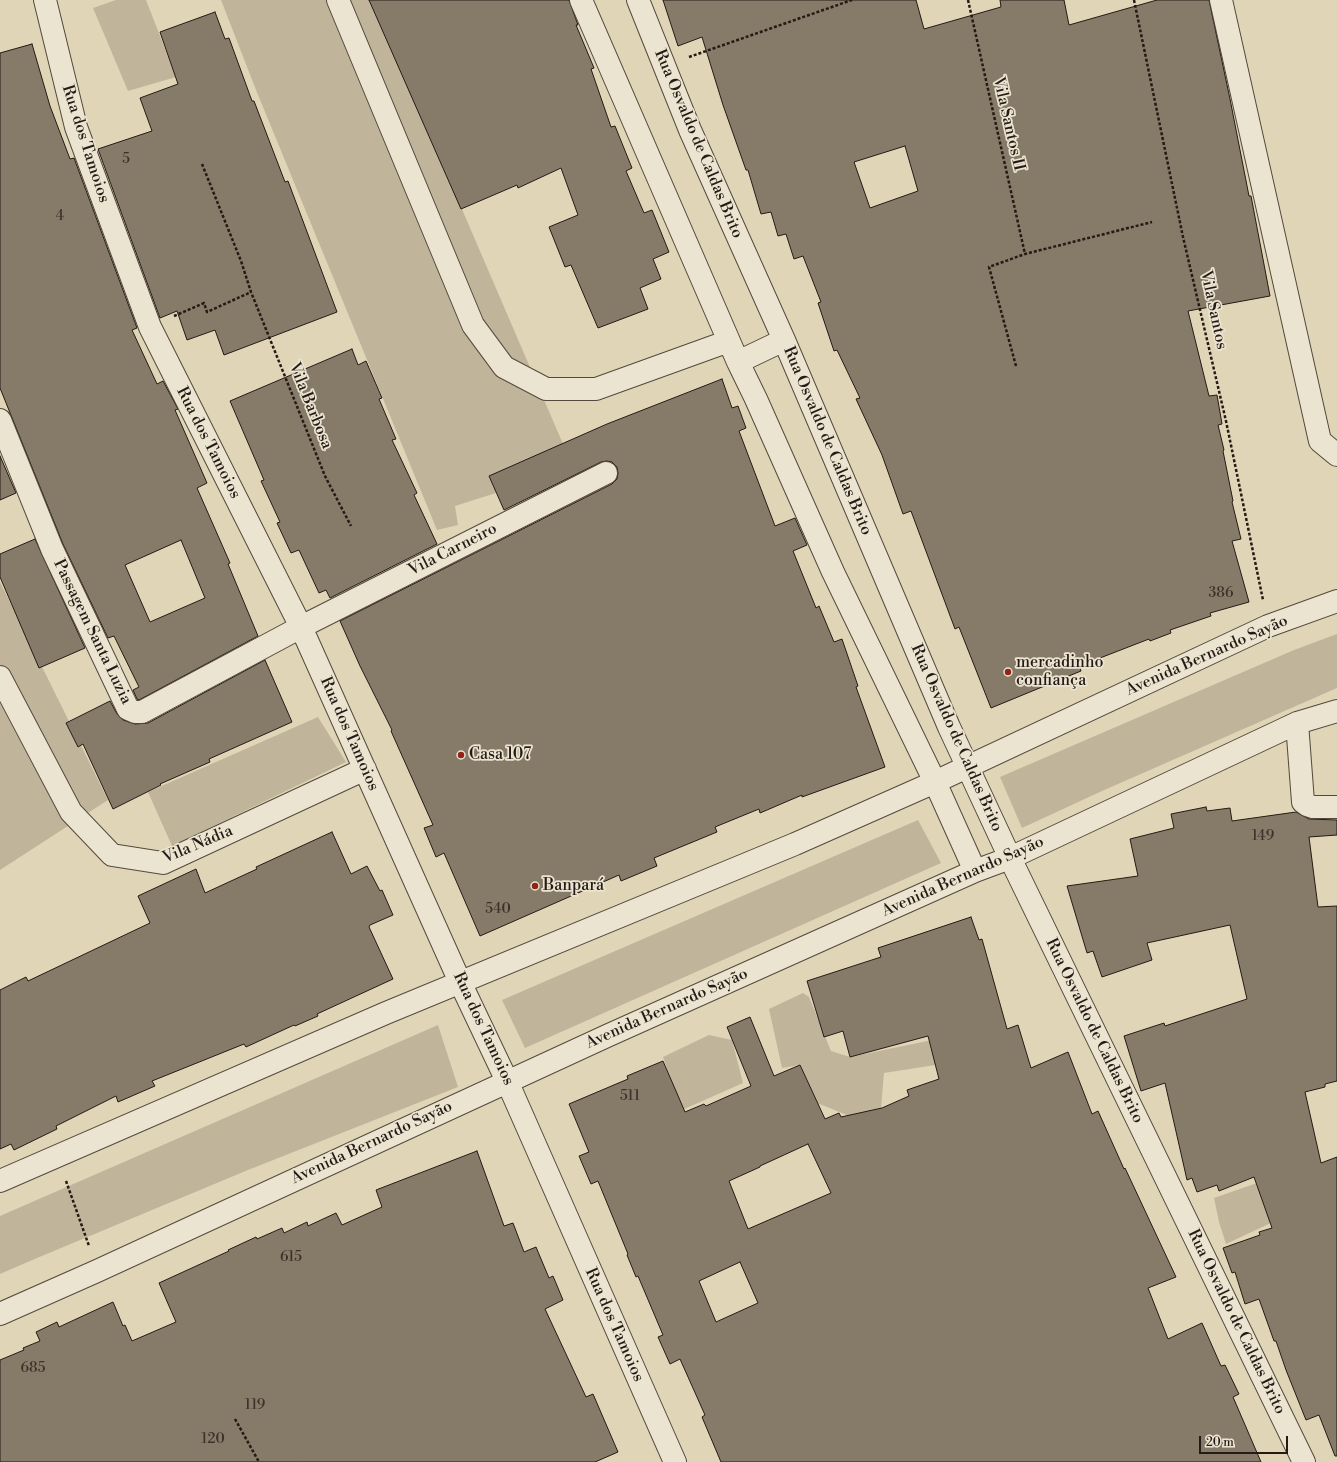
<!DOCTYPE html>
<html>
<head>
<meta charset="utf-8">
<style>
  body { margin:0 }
  #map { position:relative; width:1337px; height:1462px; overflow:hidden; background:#e0d5b6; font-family:"Libre Bodoni",serif }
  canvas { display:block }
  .scale { position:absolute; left:1199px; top:1436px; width:89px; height:18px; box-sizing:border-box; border:2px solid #251a15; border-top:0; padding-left:5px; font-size:12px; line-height:14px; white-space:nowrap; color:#251a15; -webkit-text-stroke:3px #ebe4d0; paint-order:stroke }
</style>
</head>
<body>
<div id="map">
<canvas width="1337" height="1462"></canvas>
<div class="scale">20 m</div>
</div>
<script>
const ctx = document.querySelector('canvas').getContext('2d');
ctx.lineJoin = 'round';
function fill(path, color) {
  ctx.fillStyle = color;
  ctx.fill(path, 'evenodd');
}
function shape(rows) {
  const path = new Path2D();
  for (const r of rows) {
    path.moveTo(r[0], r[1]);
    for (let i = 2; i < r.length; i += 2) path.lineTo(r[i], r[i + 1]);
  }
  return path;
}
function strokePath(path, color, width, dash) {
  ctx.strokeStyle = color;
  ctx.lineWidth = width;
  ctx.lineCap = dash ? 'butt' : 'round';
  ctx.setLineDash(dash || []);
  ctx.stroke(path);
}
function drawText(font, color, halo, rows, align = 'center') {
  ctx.font = font + ' "Libre Bodoni",serif';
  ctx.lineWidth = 3.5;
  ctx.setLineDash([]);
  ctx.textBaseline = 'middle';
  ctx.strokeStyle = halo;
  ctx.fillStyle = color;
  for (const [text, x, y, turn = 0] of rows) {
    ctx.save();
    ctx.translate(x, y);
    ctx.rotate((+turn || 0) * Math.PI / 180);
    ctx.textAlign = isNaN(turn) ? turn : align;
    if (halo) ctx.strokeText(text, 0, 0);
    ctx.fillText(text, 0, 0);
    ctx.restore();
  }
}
const green = shape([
  [116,0,146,0,176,77,128,91,93,8],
  [221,0,372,0,563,444,490,476,496,493,455,506,458,525,437,530,256,90],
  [0,582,108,800,0,870],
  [1337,634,1337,688,1102,791,1022,828,1000,777,1294,650],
  [318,717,346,762,172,846,148,792],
  [918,820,941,863,525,1048,502,1000],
  [803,993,809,997,831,1051,850,1057,961,1034,961,1061,884,1073,881,1108,852,1117,817,1103,800,1065,782,1068,769,1009],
  [438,1025,458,1087,248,1170,37,1258,0,1274,0,1216],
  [709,1035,732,1040,743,1083,682,1110,663,1057],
  [1257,1183,1288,1215,1226,1244,1219,1222,1214,1198]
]);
const building = shape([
  [369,0,569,0,578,25,576,25,594,68,591,69,611,127,615,126,632,168,626,171,644,213,652,210,669,252,653,259,661,279,640,288,648,309,598,328,571,265,565,267,549,227,578,215,561,168,518,188,517,185,461,209,369,0],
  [663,0,916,0,924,29,1001,7,1000,0,1064,0,1069,25,1157,0,1209,0,1230,99,1249,196,1251,196,1270,296,1188,311,1209,396,1217,395,1222,424,1218,425,1224,450,1223,451,1233,501,1232,502,1241,539,1232,541,1249,602,1210,613,1211,616,1170,630,1171,633,1150,641,1149,639,1100,658,1101,660,1080,668,1081,671,991,708,959,627,955,629,911,511,903,514,882,455,856,399,860,398,837,350,834,351,818,303,821,302,803,256,794,259,786,234,778,236,771,212,761,214,748,170,746,170,723,105,702,37,678,46,663,0],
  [905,146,918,191,870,208,854,162,905,146],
  [215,12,225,39,229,38,252,101,254,101,285,182,288,181,337,312,224,355,215,330,187,340,177,311,160,318,98,149,152,131,140,98,178,84,160,32,215,12],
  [32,44,50,106,70,159,74,158,137,328,132,330,157,384,163,381,178,409,175,410,207,483,197,488,230,563,228,564,258,636,139,700,137,699,133,690,139,687,114,636,108,638,63,544,0,388,0,53,32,44],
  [181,540,205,598,150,622,125,565,181,540],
  [352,349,358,365,366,361,382,398,379,399,396,439,392,440,417,493,414,495,437,544,330,598,326,590,319,593,299,550,291,553,277,523,280,522,261,481,264,480,230,401,352,349],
  [722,379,732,408,738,406,746,428,739,431,775,526,795,518,807,545,793,551,816,608,819,606,834,642,842,639,858,686,856,687,885,767,802,797,802,795,760,813,759,809,715,827,717,832,654,858,657,866,621,881,619,875,480,936,444,853,436,857,424,828,433,825,391,731,392,730,360,666,340,621,612,484,617,479,618,473,617,467,612,462,607,461,601,462,504,510,489,476,607,424,722,379],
  [0,456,16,493,0,500,0,456],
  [35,539,85,648,39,668,0,577,0,554,35,539],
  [265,660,292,722,209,759,210,762,160,784,161,785,113,809,83,744,78,747,66,723,110,701,117,714,123,720,135,724,148,723,265,660],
  [1206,807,1207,811,1230,808,1232,821,1296,812,1309,819,1337,820,1337,835,1309,837,1318,907,1337,906,1337,1081,1325,1084,1325,1087,1305,1092,1321,1163,1337,1157,1337,1456,1335,1456,1319,1415,1306,1420,1286,1370,1276,1341,1274,1341,1259,1299,1245,1304,1235,1272,1232,1273,1223,1248,1260,1235,1259,1232,1272,1228,1254,1177,1219,1191,1217,1185,1197,1192,1192,1178,1187,1180,1165,1083,1141,1091,1124,1036,1164,1023,1165,1026,1247,999,1230,925,1147,943,1152,960,1102,977,1093,951,1087,953,1067,886,1138,876,1130,839,1174,828,1171,814,1206,807],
  [332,832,351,874,367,866,380,891,382,890,393,915,370,925,369,927,393,979,317,1014,318,1016,295,1026,294,1025,246,1047,244,1044,152,1081,155,1086,118,1102,116,1096,56,1126,57,1129,14,1150,11,1144,0,1149,0,990,26,977,28,981,150,923,138,896,196,869,205,893,257,869,256,867,332,832],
  [971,917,979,940,982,939,1007,1029,1018,1025,1031,1068,1068,1052,1092,1114,1098,1111,1124,1169,1125,1168,1176,1277,1148,1288,1168,1339,1202,1323,1221,1366,1225,1365,1239,1394,1233,1397,1261,1462,721,1462,702,1417,705,1415,680,1359,670,1364,658,1337,663,1335,638,1276,636,1277,627,1255,628,1254,598,1181,591,1184,579,1156,589,1152,569,1104,628,1079,627,1076,663,1061,685,1112,704,1104,706,1106,751,1086,727,1027,750,1017,774,1076,800,1065,825,1119,839,1113,841,1117,882,1108,909,1096,907,1090,939,1079,928,1036,850,1057,843,1031,824,1037,807,981,881,957,878,948,971,917],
  [808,1144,831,1193,748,1229,729,1181,760,1167,760,1166,808,1144],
  [740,1262,758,1303,716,1322,699,1281,740,1262],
  [477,1151,504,1226,513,1223,524,1252,536,1247,549,1278,553,1276,563,1300,545,1309,586,1397,593,1394,618,1452,595,1462,0,1462,0,1360,24,1350,23,1348,40,1341,36,1332,57,1322,59,1327,113,1302,123,1326,125,1325,132,1341,176,1322,159,1283,229,1251,228,1250,256,1237,257,1239,282,1228,284,1233,307,1222,308,1226,336,1213,342,1225,382,1207,376,1190,477,1151]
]);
const path = shape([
  [968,0,1025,254],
  [1134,0,1183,237,1226,421,1263,600],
  [689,57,852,0],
  [202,164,241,261,251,292,325,476,351,526],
  [174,316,204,303,207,312,251,292],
  [1016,366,989,267,1025,254,1152,222],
  [66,1181,89,1246],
  [235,1419,259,1462]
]);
const minor = shape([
  [45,0,76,127,150,327,301,627,460,982,507,1081,675,1462],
  [338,0,473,325,504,367,546,389,596,389,729,341],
  [581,0,738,362,756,399,833,572,935,782,975,871],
  [638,0,690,130,784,340,949,727,1010,858,1304,1462],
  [1221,0,1320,441,1337,455],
  [738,362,784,340],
  [0,420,52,549,128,709,135,712,142,712,301,627,606,473],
  [0,677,71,812,112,855,163,863,365,769],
  [1297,723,1303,802,1307,805,1313,807,1337,807],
  [0,1181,386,1013,795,844,935,782,1268,626,1337,601],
  [0,1314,97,1271,609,1035,975,871,1010,858,1297,723,1337,711]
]);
const markers = [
  [1008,672,4,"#8f2418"],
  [461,755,4,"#8f2418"],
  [535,886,4,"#8f2418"]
];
const numberNames = [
  ["5",126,160],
  ["4",60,217],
  ["386",1221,594],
  ["149",1263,837],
  ["540",498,910],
  ["511",630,1097],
  ["615",291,1258],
  ["685",33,1369],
  ["119",255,1406],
  ["120",213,1440]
];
const streetNames = [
  ["Vila Santos II",1008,124,77],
  ["Rua dos Tamoios",85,144,72],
  ["Rua Osvaldo de Caldas Brito",698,144,67],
  ["Vila Santos",1213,310,78],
  ["Vila Barbosa",310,406,68],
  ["Rua Osvaldo de Caldas Brito",827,441,67],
  ["Rua dos Tamoios",208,443,63],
  ["Vila Carneiro",453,550,-27],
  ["Passagem Santa Luzia",92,632,64],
  ["Avenida Bernardo Sayão",1207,656,-24],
  ["Rua dos Tamoios",349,734,66],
  ["Rua Osvaldo de Caldas Brito",956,738,66],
  ["Vila Nádia",198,845,-23],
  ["Avenida Bernardo Sayão",963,877,-24],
  ["Avenida Bernardo Sayão",667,1009,-24],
  ["Rua dos Tamoios",483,1029,65],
  ["Rua Osvaldo de Caldas Brito",1094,1031,64],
  ["Avenida Bernardo Sayão",372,1143,-25],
  ["Rua Osvaldo de Caldas Brito",1236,1322,64],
  ["Rua dos Tamoios",614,1325,66]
];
const poiNames = [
  ["mercadinho",1016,663],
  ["confiança",1016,681],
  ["Casa 107",469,755],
  ["Banpará",543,886]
];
fill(green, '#c0b59b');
fill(building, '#867b69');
strokePath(building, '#251a15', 1);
strokePath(minor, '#54493d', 24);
strokePath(path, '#251a15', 2.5, [3, 2]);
strokePath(minor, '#ebe4d0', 22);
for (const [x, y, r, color] of markers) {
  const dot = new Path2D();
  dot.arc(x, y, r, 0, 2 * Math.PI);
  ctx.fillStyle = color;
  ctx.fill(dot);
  strokePath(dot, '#ebe4d0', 1.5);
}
drawText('14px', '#3d322a', null, numberNames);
drawText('16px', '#251a15', '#ebe4d0', streetNames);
drawText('16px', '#251a15', '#ebe4d0', poiNames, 'left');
</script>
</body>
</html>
